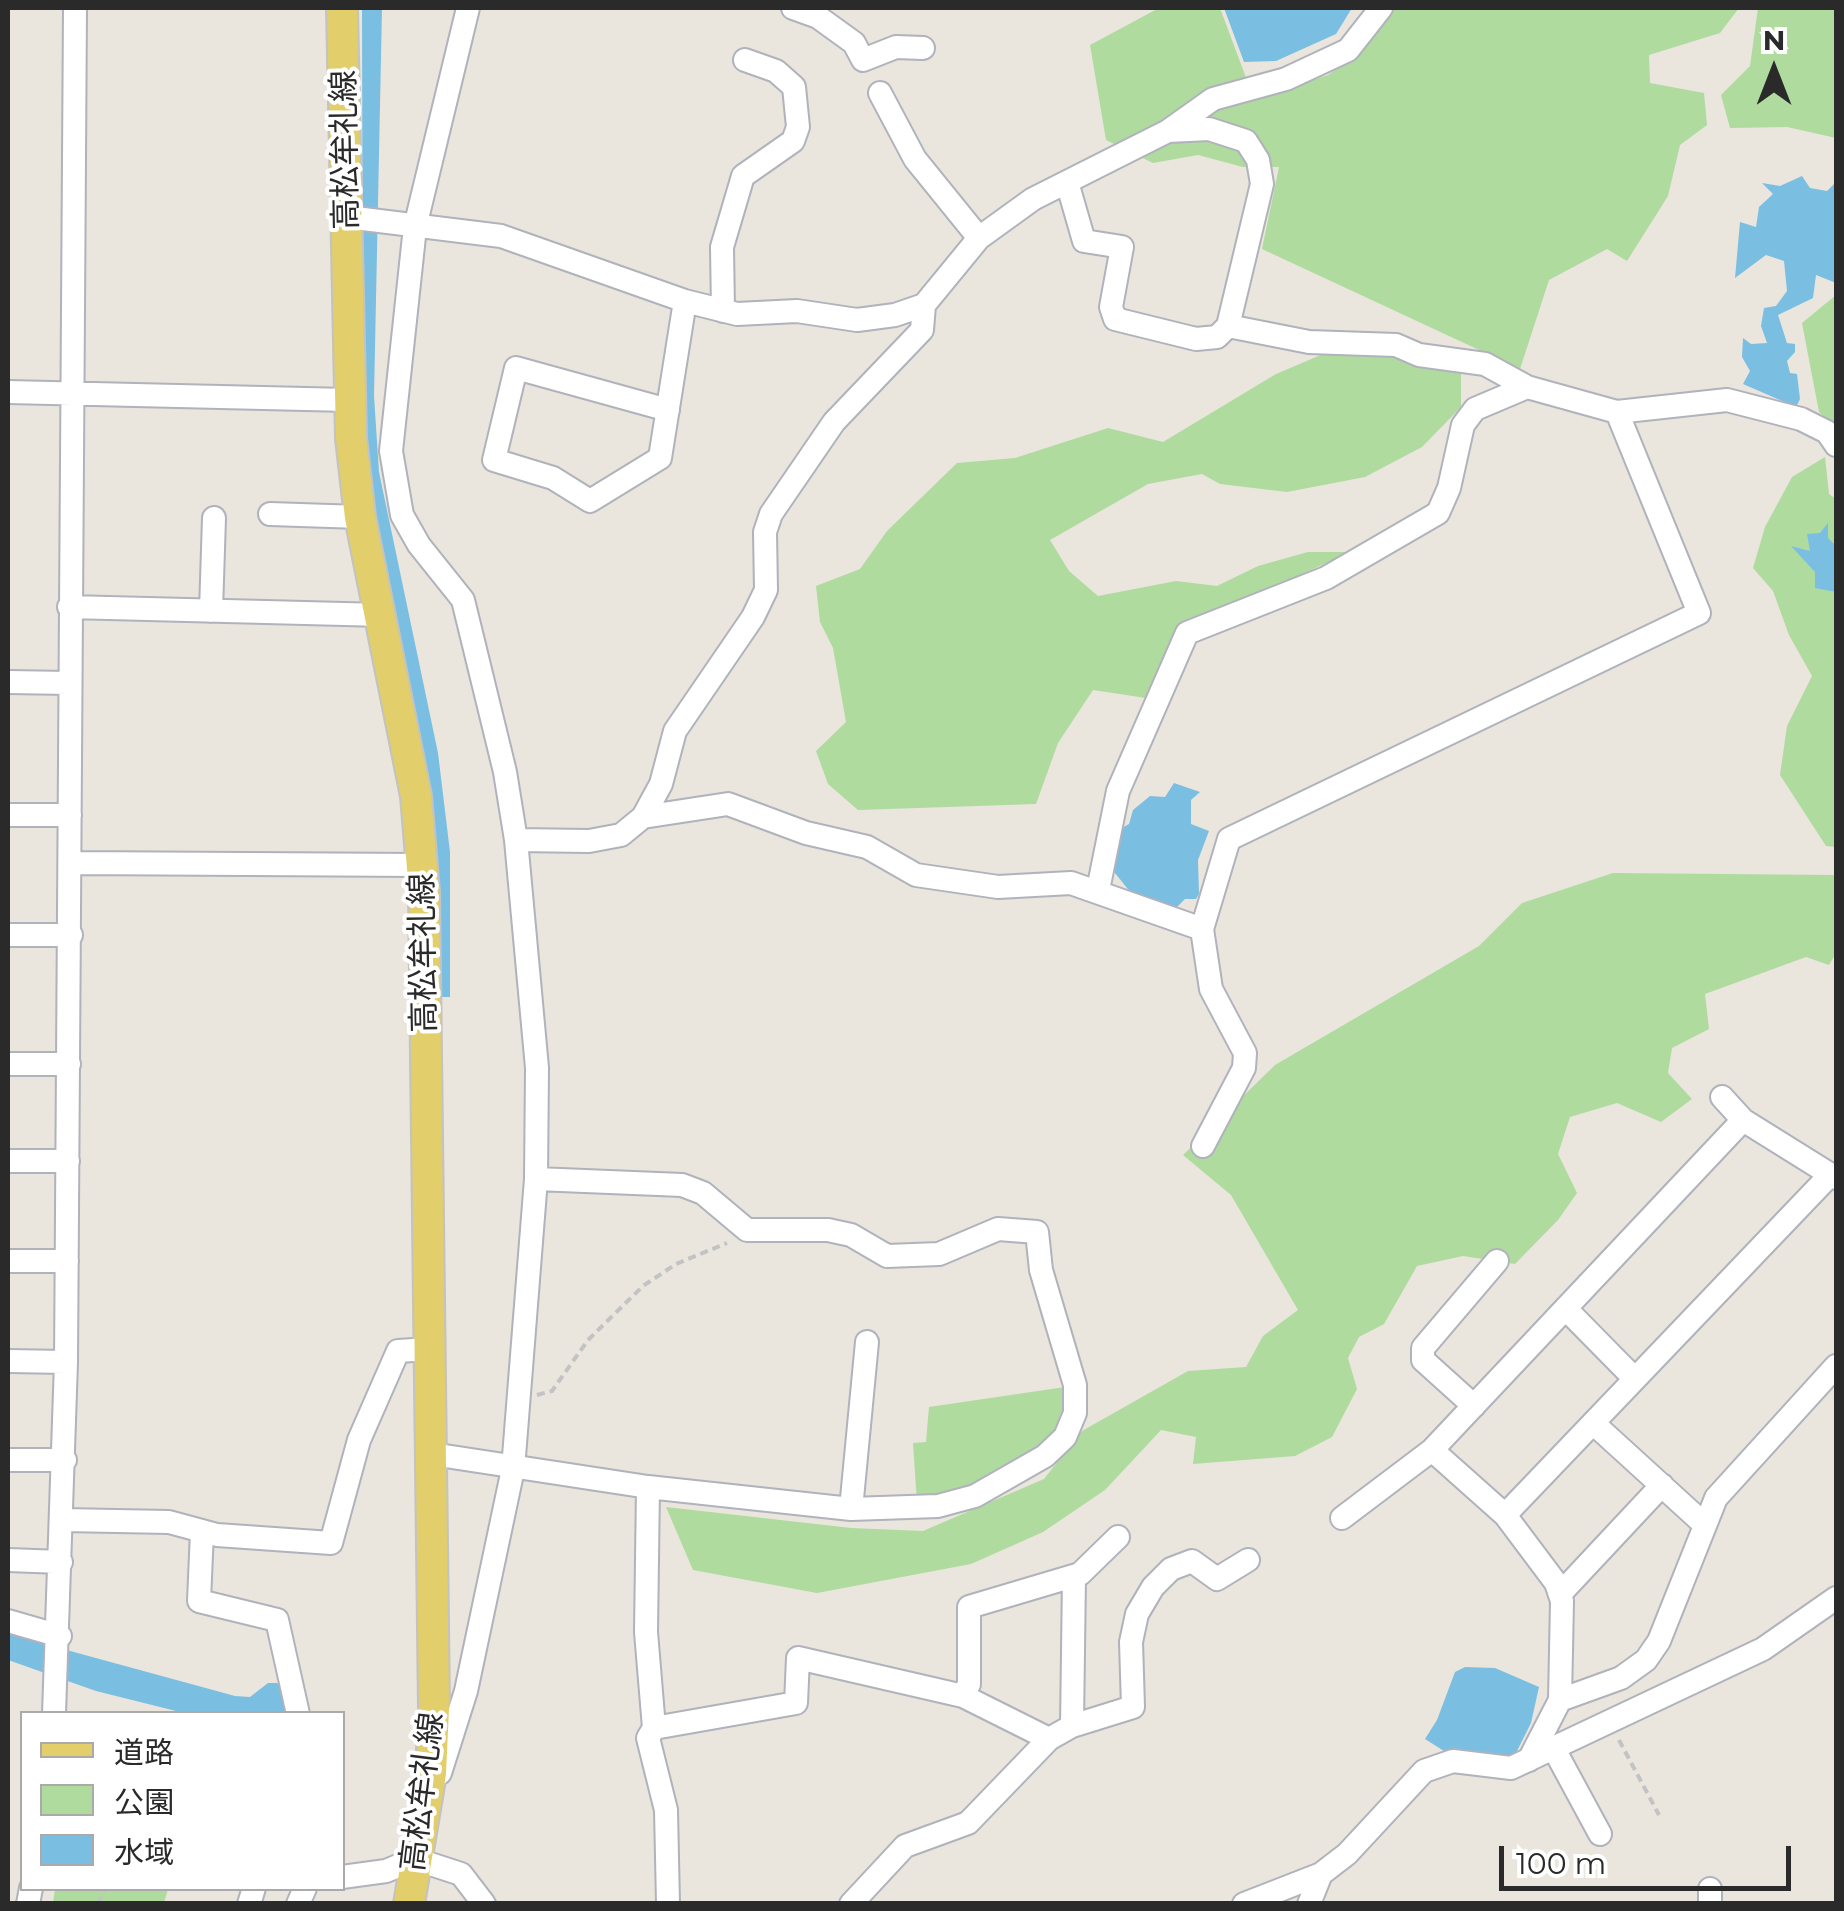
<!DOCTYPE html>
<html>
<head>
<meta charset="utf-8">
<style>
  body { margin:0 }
  #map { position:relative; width:1844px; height:1911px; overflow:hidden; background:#eae5dd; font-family:Montserrat,"Noto Sans JP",sans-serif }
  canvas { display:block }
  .frame { position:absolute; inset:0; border:10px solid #2a2a2a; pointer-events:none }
  .legend { position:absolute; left:20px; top:1711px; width:325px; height:180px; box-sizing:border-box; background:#fff; border:2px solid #aaa; margin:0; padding:12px 18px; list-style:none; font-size:30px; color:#2a2a2a }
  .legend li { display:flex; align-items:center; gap:20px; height:50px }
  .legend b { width:50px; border:2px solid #aaa }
  .north { position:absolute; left:1724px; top:20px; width:100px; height:100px; -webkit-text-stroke:8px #fff; paint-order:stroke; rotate:0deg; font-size:28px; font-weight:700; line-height:40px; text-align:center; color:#2a2a2a }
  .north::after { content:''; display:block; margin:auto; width:35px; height:45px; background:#2a2a2a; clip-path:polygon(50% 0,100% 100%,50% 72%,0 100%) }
  .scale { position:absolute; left:1499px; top:1846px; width:292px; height:45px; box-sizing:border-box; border:5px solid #2a2a2a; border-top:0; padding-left:12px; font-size:30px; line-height:35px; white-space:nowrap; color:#2a2a2a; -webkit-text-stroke:8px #fff; paint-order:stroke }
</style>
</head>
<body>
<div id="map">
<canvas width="1844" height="1911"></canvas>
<div class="frame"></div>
<ul class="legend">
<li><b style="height:12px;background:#e2ce6a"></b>道路</li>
<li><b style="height:28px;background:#afdb9f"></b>公園</li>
<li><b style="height:28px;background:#7abfe2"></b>水域</li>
</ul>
<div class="north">N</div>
<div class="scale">100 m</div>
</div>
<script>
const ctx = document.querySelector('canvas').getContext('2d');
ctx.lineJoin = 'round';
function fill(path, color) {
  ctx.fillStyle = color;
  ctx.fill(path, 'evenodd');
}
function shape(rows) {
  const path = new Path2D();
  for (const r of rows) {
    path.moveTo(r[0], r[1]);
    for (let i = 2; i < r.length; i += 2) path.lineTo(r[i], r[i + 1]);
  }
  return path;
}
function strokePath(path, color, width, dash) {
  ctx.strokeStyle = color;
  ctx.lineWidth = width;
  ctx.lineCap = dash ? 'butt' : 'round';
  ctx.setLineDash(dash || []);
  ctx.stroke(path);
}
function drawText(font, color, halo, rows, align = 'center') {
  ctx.font = font + ' Montserrat,"Noto Sans JP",sans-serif';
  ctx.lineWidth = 8;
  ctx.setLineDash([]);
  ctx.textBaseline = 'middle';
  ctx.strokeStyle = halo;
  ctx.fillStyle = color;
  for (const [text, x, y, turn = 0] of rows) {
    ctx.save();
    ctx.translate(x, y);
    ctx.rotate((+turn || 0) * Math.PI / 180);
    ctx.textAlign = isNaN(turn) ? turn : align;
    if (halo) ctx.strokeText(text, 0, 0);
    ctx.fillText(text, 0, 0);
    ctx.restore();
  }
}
const green = shape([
  [1159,8,1220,8,1254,99,1328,75,1366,46,1390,8,1739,8,1720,33,1649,55,1650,83,1704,93,1707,125,1680,145,1668,196,1627,261,1607,249,1549,280,1520,369,1262,249,1279,167,1243,167,1198,155,1153,163,1106,140,1090,45],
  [1758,8,1836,8,1836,138,1787,127,1730,128,1721,95,1750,66],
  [1836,295,1836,427,1819,412,1802,323],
  [1323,354,1391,356,1461,369,1461,407,1422,447,1365,477,1287,492,1220,484,1202,474,1148,484,1050,540,1069,571,1098,596,1176,581,1217,586,1258,566,1308,552,1350,552,1176,632,1146,698,1093,690,1058,743,1036,804,858,810,828,784,816,751,846,722,833,648,820,622,816,586,860,569,887,531,957,463,1015,458,1108,428,1163,442,1276,374],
  [1825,457,1829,494,1836,499,1836,847,1826,846,1780,775,1787,726,1812,676,1789,635,1773,591,1753,568,1765,527,1792,477],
  [1613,873,1836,875,1836,953,1829,965,1806,957,1705,994,1709,1029,1672,1048,1668,1073,1692,1099,1661,1122,1617,1103,1570,1117,1558,1154,1577,1193,1558,1220,1515,1264,1463,1256,1417,1266,1384,1324,1359,1337,1348,1358,1357,1389,1332,1437,1295,1456,1193,1464,1196,1437,1161,1430,1105,1490,1043,1532,971,1564,817,1593,693,1570,666,1507,851,1528,923,1531,1044,1479,1082,1431,1188,1371,1246,1367,1263,1336,1298,1310,1231,1195,1183,1155,1275,1065,1479,946,1522,903],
  [1072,1386,1065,1437,975,1496,917,1503,913,1443,926,1442,929,1407],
  [55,1889,55,1888,168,1889,164,1903,53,1903]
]);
const water = shape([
  [362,8,382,8,374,396,379,472,438,753,450,852,450,997,437,997,363,472],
  [1224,8,1352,8,1336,34,1276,61,1244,62],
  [1802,176,1810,188,1827,191,1836,182,1836,283,1816,275,1813,298,1778,315,1787,343,1795,344,1795,352,1787,361,1790,373,1797,374,1800,399,1796,407,1743,384,1750,371,1742,357,1743,338,1751,344,1767,343,1761,326,1764,308,1776,306,1787,291,1784,261,1766,255,1735,278,1740,222,1756,227,1759,207,1773,194,1762,183,1780,186],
  [1828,523,1828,538,1836,546,1836,592,1815,588,1815,572,1791,546,1810,551,1807,534,1820,533],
  [1174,783,1200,792,1191,800,1191,824,1209,831,1198,860,1199,894,1196,899,1185,899,1177,907,1131,893,1111,868,1120,829,1129,824,1133,810,1150,796,1165,797],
  [8,1634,235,1696,250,1697,268,1683,277,1683,285,1690,292,1713,184,1713,96,1691,8,1660],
  [1465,1667,1495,1668,1539,1687,1531,1723,1517,1751,1504,1758,1475,1760,1444,1751,1425,1739,1437,1720,1455,1672]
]);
const path = shape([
  [537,1395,552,1391,588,1340,643,1286,676,1264,727,1243],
  [1619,1740,1659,1815],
  [98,1904,106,1888]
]);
const minor = shape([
  [793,8,818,17,854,43,863,60,896,47,923,48],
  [880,93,915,159,979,238],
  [1168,131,1213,99,1286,79,1348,50,1381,8],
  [1067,182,1084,241,1122,247,1111,307,1115,319,1196,339,1217,337,1228,326],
  [347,217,501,236,685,301,737,314,797,311,857,320,895,315,924,305,979,238,1033,199,1168,131,1209,129,1246,141,1258,160,1262,184,1228,326,1309,342,1396,345,1419,355,1485,364,1527,387,1617,412,1727,400,1801,419,1827,432,1836,445],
  [723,311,722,247,743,176,793,141,798,127,794,87,776,71,745,60],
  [8,392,348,400],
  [668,410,516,368,494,460,553,478,590,501,660,458,685,301],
  [270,514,360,517],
  [69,607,383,615],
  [211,611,214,518],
  [8,682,69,683],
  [8,815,70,815],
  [643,817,728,804,806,833,867,847,916,875,998,887,1071,883,1202,929],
  [516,840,589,841,621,835,643,817,661,784,675,731,753,617,766,590,765,532,771,514,834,422,922,330,924,305],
  [71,863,422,865],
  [1098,890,1118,791,1187,633,1326,578,1438,513,1449,488,1463,425,1475,409,1527,387],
  [8,935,71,935],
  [8,1064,69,1064],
  [1722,1097,1743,1120,1836,1178],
  [1203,1146,1244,1068,1245,1053,1211,989,1202,929,1229,839,1699,613,1617,412],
  [8,1161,68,1161],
  [8,1261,67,1261],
  [1567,1310,1635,1379],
  [8,1361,66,1362],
  [1474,1406,1423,1360,1423,1348,1497,1261],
  [1593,1423,1705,1525],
  [432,1454,648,1487,851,1509,938,1506,975,1496,1045,1456,1065,1437,1075,1413,1075,1385,1041,1270,1037,1232,998,1229,939,1254,887,1256,851,1235,828,1230,747,1230,703,1193,682,1185,536,1179],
  [8,1460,65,1460],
  [648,1487,646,1632,654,1728,796,1703,798,1658,963,1696,1049,1739,968,1823,905,1846,851,1904],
  [851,1509,867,1342],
  [1505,1515,1830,1175],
  [1342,1518,1432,1450],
  [63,1520,169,1522,217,1535,331,1543,359,1440,398,1351,429,1349],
  [202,1531,199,1601,277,1620,298,1714],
  [8,1560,61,1562],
  [1560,1594,1662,1485],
  [8,1621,60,1636],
  [963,1696,969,1684,969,1607,1080,1574,1118,1537],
  [1560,1700,1621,1678,1646,1660,1659,1641,1716,1498,1836,1366],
  [54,1714,66,1362,75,8],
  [1072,1726,1074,1576],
  [654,1728,648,1738,666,1810,668,1904],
  [1049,1739,1072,1726,1133,1707,1131,1642,1137,1614,1153,1587,1171,1569,1192,1561,1217,1579,1248,1560],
  [1554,1749,1600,1834],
  [1529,1760,1560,1700,1562,1601,1556,1583,1505,1515,1432,1450,1743,1120],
  [440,1773,466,1691,513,1469,536,1179,537,1068,516,840,505,772,463,600,419,545,402,515,391,451,415,227,468,8],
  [342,1877,386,1871,415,1859,461,1874,484,1904],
  [28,1904,31,1888],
  [249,1904,254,1888],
  [298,1904,305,1888],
  [1244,1904,1321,1874],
  [1309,1904,1321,1874,1347,1854,1424,1771,1453,1761,1511,1768,1763,1649,1836,1598],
  [1710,1904,1710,1889]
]);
const major = shape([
  [342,8,351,438,360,517,416,796,424,892,434,1708,431,1773,409,1904]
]);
const streetNames = [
  ["高松牟礼線",346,150,-91],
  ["高松牟礼線",424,953,-91],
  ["高松牟礼線",423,1792,-83]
];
fill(green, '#afdb9f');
fill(water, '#7abfe2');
strokePath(minor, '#b0b2bc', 26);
strokePath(major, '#c3c3c3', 34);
strokePath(path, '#c3c3c3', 4, [8, 5]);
strokePath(minor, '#fff', 22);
strokePath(major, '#e2ce6a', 30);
drawText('32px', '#2a2a2a', '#fff', streetNames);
</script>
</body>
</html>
